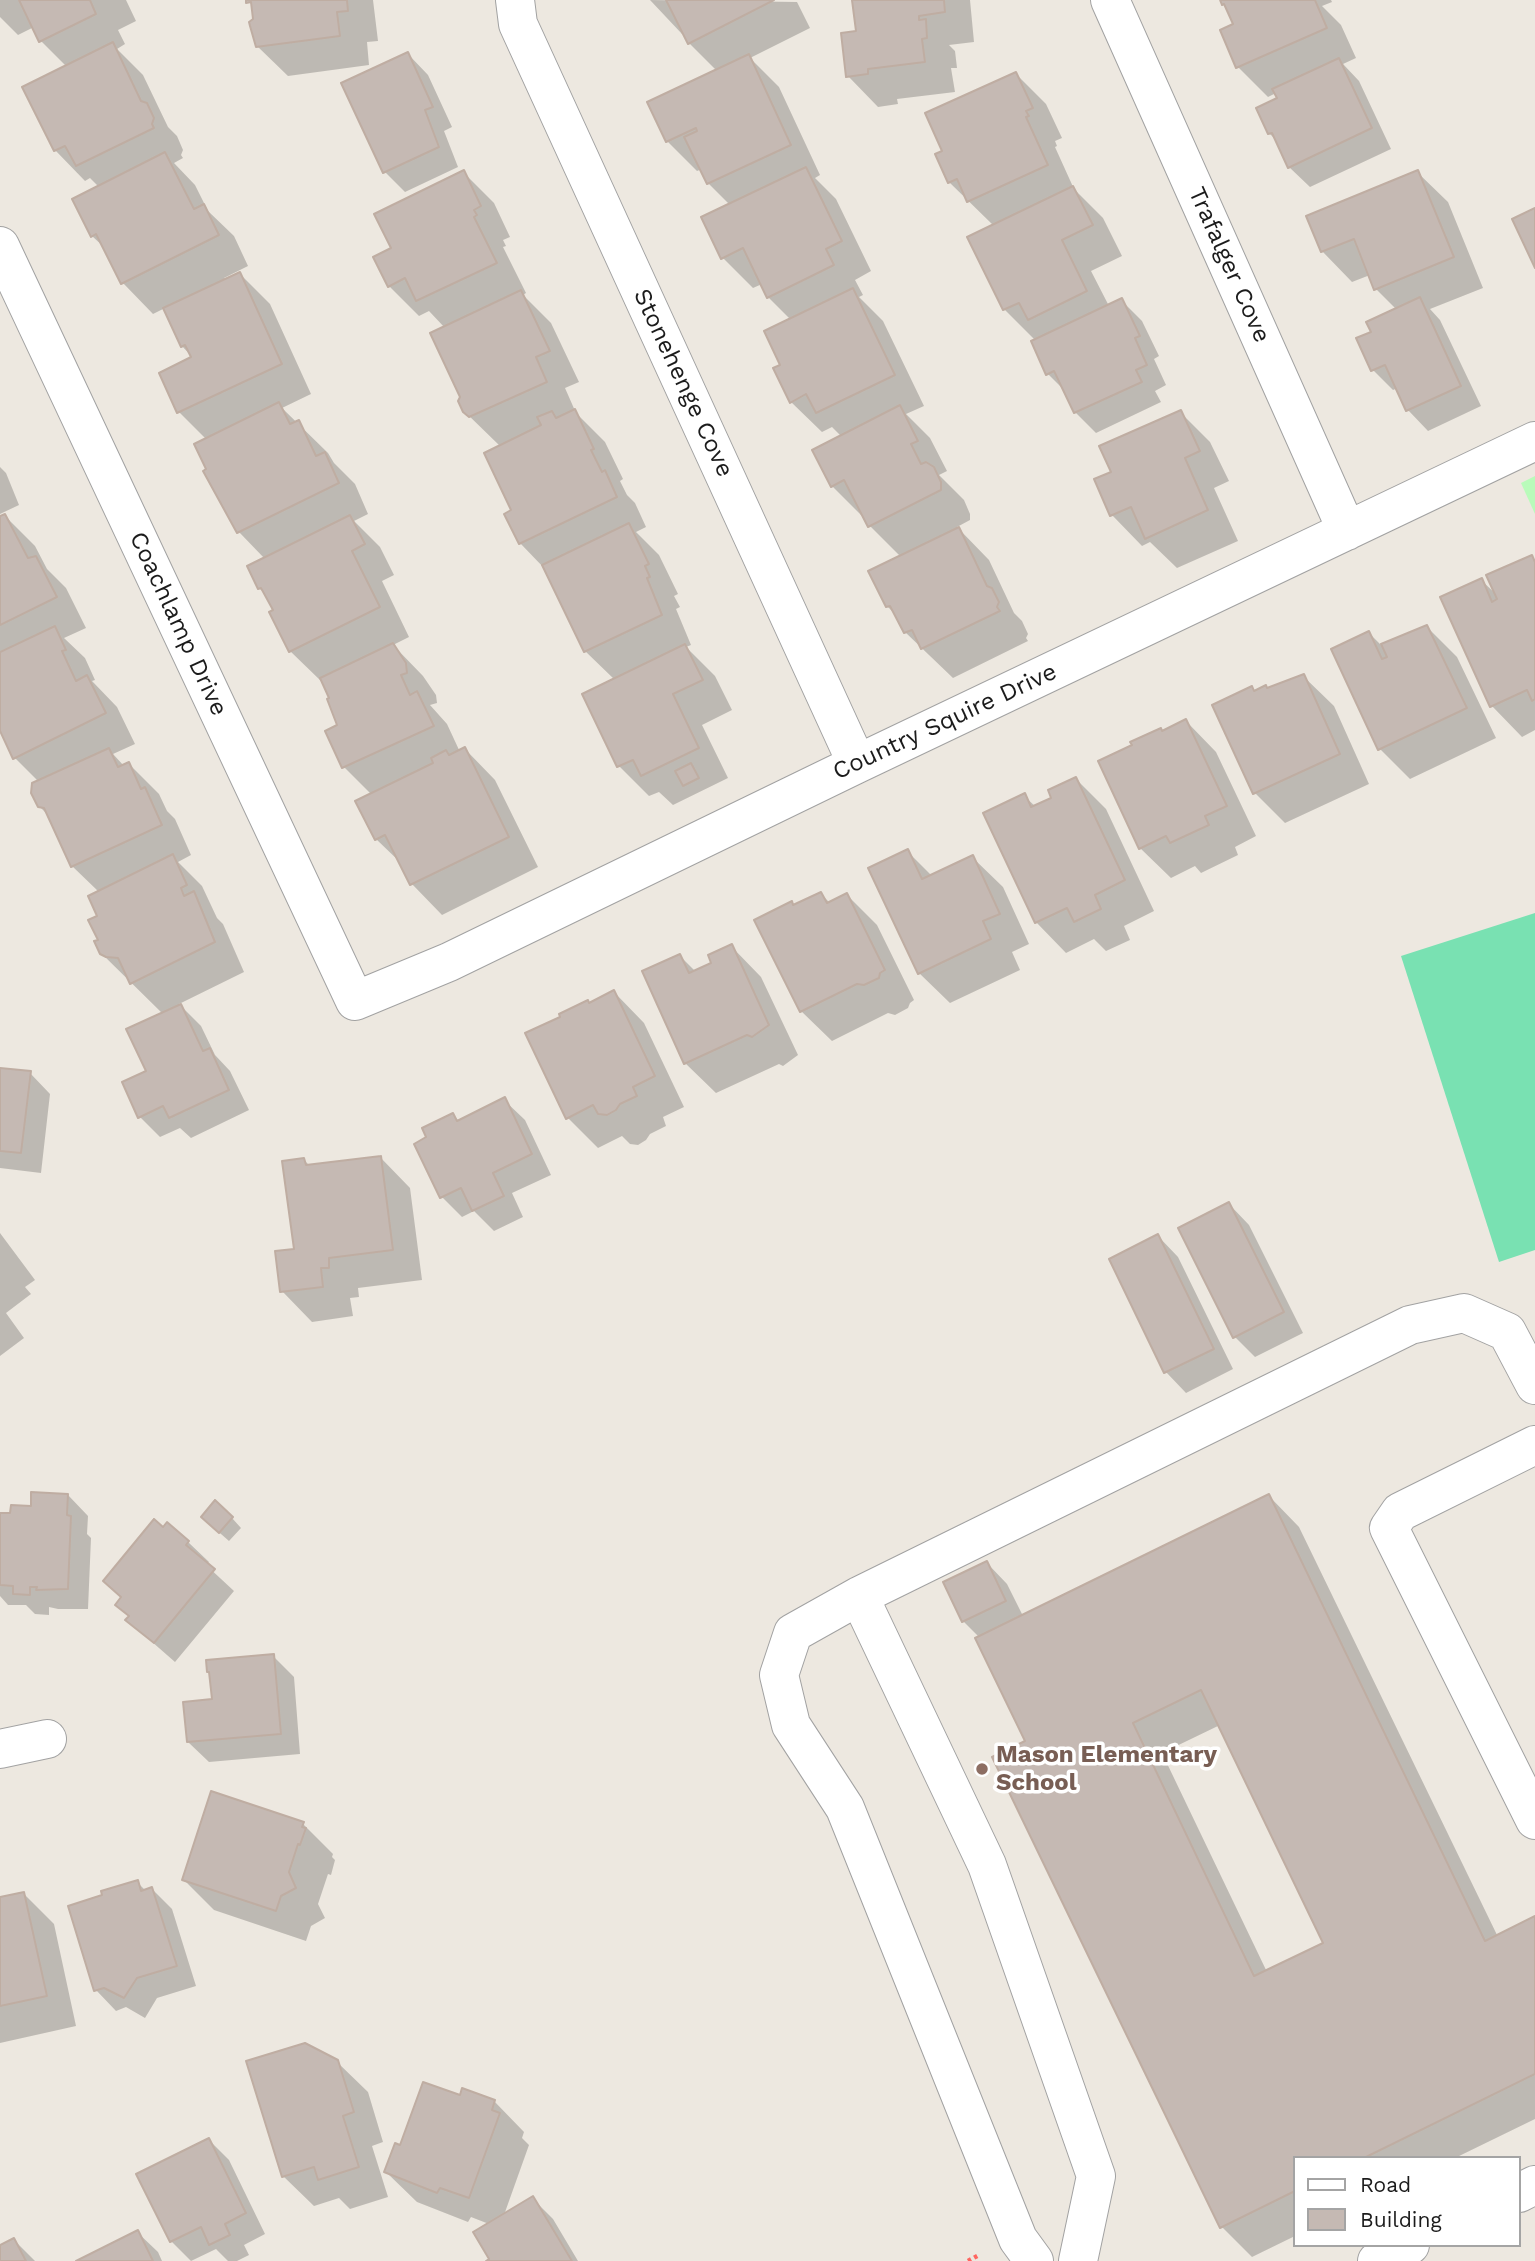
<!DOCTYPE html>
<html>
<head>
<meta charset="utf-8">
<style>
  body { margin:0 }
  #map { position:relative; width:1535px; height:2261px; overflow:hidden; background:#ede8e0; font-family:"Work Sans",sans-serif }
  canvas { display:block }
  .legend { position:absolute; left:1293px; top:2156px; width:228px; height:91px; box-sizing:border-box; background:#fff; border:2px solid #a4a4a4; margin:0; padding:9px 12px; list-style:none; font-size:21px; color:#1b1b1b }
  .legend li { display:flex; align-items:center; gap:14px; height:35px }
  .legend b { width:35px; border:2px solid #a4a4a4 }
</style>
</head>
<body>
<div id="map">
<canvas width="1535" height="2261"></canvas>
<ul class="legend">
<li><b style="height:9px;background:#fff"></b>Road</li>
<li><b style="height:19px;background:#c5b9b3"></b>Building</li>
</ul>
</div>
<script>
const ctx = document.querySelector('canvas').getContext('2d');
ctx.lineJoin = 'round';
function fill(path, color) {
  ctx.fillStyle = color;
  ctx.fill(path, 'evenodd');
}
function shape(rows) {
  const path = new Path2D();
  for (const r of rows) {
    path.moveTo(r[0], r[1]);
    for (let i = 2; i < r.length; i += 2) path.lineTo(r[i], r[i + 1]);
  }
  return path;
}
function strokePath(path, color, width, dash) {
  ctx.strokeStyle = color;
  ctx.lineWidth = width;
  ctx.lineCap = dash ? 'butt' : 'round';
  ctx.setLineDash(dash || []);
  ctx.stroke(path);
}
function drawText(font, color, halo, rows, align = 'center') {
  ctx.font = font + ' "Work Sans",sans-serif';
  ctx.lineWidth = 7;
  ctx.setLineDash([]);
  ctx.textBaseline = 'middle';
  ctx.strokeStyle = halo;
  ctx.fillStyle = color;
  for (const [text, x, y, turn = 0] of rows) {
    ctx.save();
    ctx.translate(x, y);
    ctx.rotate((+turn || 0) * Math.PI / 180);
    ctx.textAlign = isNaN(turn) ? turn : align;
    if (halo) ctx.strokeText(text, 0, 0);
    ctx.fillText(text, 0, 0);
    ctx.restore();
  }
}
const park = shape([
  [1535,476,1535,514,1521,483]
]);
const pitch = shape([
  [1535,913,1535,1250,1499,1262,1401,956]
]);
const shadow = shape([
  [0,0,126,0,136,21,118,30,125,44,117,49,143,75,168,127,177,136,183,150,181,155,183,158,174,163,195,185,208,211,234,236,248,266,224,278,226,281,240,274,270,304,311,394,282,408,328,453,334,463,355,484,368,514,354,521,380,547,394,575,382,581,409,637,393,645,423,676,436,695,437,703,430,705,447,724,460,752,465,749,495,780,538,867,442,915,412,884,402,864,376,839,372,795,344,767,327,732,339,726,332,699,323,680,321,681,290,651,275,611,268,596,259,588,265,559,239,532,205,471,208,470,207,440,179,412,193,358,182,346,165,308,153,314,123,283,106,249,92,236,99,187,90,178,85,181,55,150,67,67,41,41,34,27,18,35,0,17],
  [248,0,373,0,378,41,367,42,369,65,288,76,257,46,253,7],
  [650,0,797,2,810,28,750,58,779,87,820,175,815,178,836,199,871,271,855,280,863,295,859,297,883,321,924,406,906,414,930,438,947,471,939,475,964,500,970,514,970,520,957,527,989,560,1014,613,1022,621,1028,634,1026,638,1028,641,953,678,905,632,897,616,887,606,901,557,870,526,864,515,862,516,832,486,842,437,832,427,822,432,791,402,782,366,791,320,768,297,762,284,753,288,723,258,730,205,708,183,702,169,697,171,667,141,717,71,689,43,684,33,682,34],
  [854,0,970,0,974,42,949,45,955,51,957,68,951,68,955,92,897,99,898,104,878,107,848,76,858,32],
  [1223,0,1331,0,1332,2,1322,6,1341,25,1356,58,1343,64,1359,81,1391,149,1310,187,1289,167,1278,142,1269,133,1279,99,1276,93,1268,97,1238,67,1236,25],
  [408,54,428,75,452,127,444,131,458,167,405,192,385,172],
  [1016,74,1046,104,1062,138,1055,141,1057,146,1055,147,1074,189,1103,218,1122,256,1091,271,1109,306,1121,300,1142,321,1159,356,1154,359,1166,385,1155,391,1161,402,1096,433,1075,412,1065,391,1048,374,1036,341,1004,309,994,226,949,182,944,151],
  [463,172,494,203,510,237,503,240,506,246,503,247,526,293,523,295,551,323,579,382,565,388,576,413,605,442,623,479,620,481,627,495,635,503,646,527,636,532,659,555,678,594,674,596,680,607,676,609,691,645,686,647,715,676,732,710,702,725,728,778,673,805,659,792,649,796,619,766,615,680,585,651,545,569,520,543,501,447,464,411,445,328,429,311,419,316,389,286,394,249],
  [1417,172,1448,202,1483,288,1430,309,1440,320,1481,406,1428,431,1408,410,1398,388,1393,390,1373,370,1373,332,1397,310,1376,289,1370,275,1352,282,1322,251],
  [1180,412,1210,442,1229,481,1214,488,1238,541,1177,568,1150,542,1142,546,1112,515,1096,480,1113,472],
  [0,467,6,473,19,505,0,514],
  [5,516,35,546,47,569,66,588,86,628,64,638,85,658,95,680,92,681,117,707,135,744,113,754,124,766,129,764,159,794,167,811,175,819,191,855,178,862,202,886,217,918,223,924,244,972,179,1004,201,1026,215,1055,230,1071,249,1110,191,1138,180,1128,160,1137,140,1117,148,1072,163,1014,101,953,99,892,72,866,49,816,39,806,39,782,15,758,0,727,0,518],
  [1531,557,1535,560,1535,730,1522,737,1492,706,1442,598,1481,580,1497,595],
  [1427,627,1457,657,1496,738,1410,779,1380,749,1369,633,1382,646],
  [1303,676,1334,706,1369,784,1285,823,1255,793,1252,688,1255,692,1268,690],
  [1186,721,1216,752,1256,836,1235,847,1238,855,1201,873,1195,866,1171,878,1140,848,1163,732],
  [1076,779,1106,809,1154,911,1124,926,1130,940,1106,951,1094,939,1066,953,1036,922,1024,796,1036,807,1054,799],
  [907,851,932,876,972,857,1003,887,1029,944,1012,952,1020,970,950,1003,919,973],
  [821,894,830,903,847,895,877,925,914,1000,910,1003,908,1008,895,1015,888,1013,832,1041,801,1011,791,903,795,907],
  [731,946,761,977,798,1055,783,1066,779,1064,716,1093,685,1063,680,956,696,972,714,964],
  [614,992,644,1023,684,1107,663,1117,666,1126,650,1134,646,1140,638,1145,630,1144,622,1136,598,1148,567,1117,562,1017],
  [0,1069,30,1073,50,1094,41,1173,0,1168],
  [504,1100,525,1120,551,1175,512,1193,523,1217,494,1231,474,1211,462,1217,442,1197,429,1138,453,1115,459,1121],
  [380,1157,410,1188,422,1280,358,1288,359,1297,350,1298,353,1316,312,1322,282,1291,296,1250,304,1160,310,1166],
  [1229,1204,1249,1225,1303,1333,1255,1357,1235,1337],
  [0,1233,35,1280,25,1287,31,1294,6,1313,24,1338,0,1356],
  [1158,1236,1178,1257,1233,1369,1186,1393,1166,1372],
  [68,1495,88,1516,87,1534,91,1538,88,1609,58,1609,49,1607,49,1615,35,1614,26,1605,8,1605,0,1596,0,1515,12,1515],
  [1269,1496,1299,1527,1498,1937,1535,1918,1535,2119,1455,2158,1295,2158,1295,2236,1252,2257,1222,2227,1028,1742,980,1638,963,1621,987,1563,1007,1584,1023,1616],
  [1220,1725,1325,1944,1267,1972,1162,1753],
  [232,1518,241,1528,229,1541,213,1527],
  [167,1524,188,1542,209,1562,206,1565,234,1591,175,1662,127,1620,130,1617,117,1605,122,1598,105,1581],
  [273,1656,294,1677,300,1754,209,1762,188,1742,214,1701,211,1675,208,1672],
  [303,1824,333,1854,332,1857,335,1860,331,1875,328,1874,318,1904,325,1918,311,1926,306,1941,214,1910,183,1879],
  [137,1882,146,1891,152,1889,172,1909,196,1986,157,1998,145,2018,126,2007,116,2011,96,1990],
  [24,1894,54,1924,76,2026,0,2043,0,1899],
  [337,2062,368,2092,383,2142,372,2146,388,2197,350,2209,339,2198,314,2206,283,2176],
  [461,2097,494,2101,524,2132,522,2138,529,2145,504,2215,532,2198,553,2219,578,2261,490,2261,489,2224,471,2217,468,2222,417,2202,386,2172,401,2147],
  [209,2140,229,2160,265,2234,244,2245,249,2255,237,2261,228,2261,216,2249,191,2261,171,2241,139,2174],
  [137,2232,158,2252,162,2261,80,2261],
  [14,2240,35,2261,0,2261,0,2247]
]);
const building = shape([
  [19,0,90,0,96,14,39,42,19,0],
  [246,0,347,0,348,11,337,12,340,36,256,47,250,26,249,22,253,19,251,2,246,3,246,0],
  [666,0,774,0,688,44,666,0],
  [852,0,944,0,945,12,919,16,919,20,926,19,927,38,922,39,925,62,868,69,868,74,846,77,841,33,856,31,852,0],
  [1220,0,1315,0,1327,28,1236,68,1220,30,1233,24,1224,4,1222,5,1220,0],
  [113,42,141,101,147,103,154,118,152,124,154,128,76,166,65,146,54,151,22,87,113,42],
  [408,52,433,107,425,110,439,147,383,173,341,83,408,52],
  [749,54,791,145,707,184,684,137,697,131,696,128,666,142,647,102,749,54],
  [1339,58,1372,128,1288,168,1272,133,1268,134,1256,108,1277,98,1272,89,1339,58],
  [1016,72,1033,108,1026,111,1029,116,1026,117,1048,165,967,202,957,179,948,183,935,154,942,151,925,113,1016,72],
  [165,152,194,209,204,204,219,235,121,284,96,234,91,237,72,199,165,152],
  [806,167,842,241,826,249,834,265,767,298,743,248,721,259,701,217,806,167],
  [464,170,481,206,474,210,477,215,474,217,497,263,416,301,405,278,388,287,373,257,391,248,374,214,464,170],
  [1418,170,1454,257,1374,290,1354,239,1321,252,1306,216,1418,170],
  [1073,186,1093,225,1062,240,1087,291,1028,320,1019,303,1003,310,967,237,1073,186],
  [1535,208,1535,268,1512,219,1535,208],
  [240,272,282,364,177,413,159,373,191,357,185,345,181,347,163,308,240,272],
  [853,288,895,375,816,413,806,394,790,403,773,368,780,365,764,331,853,288],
  [521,290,550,351,536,357,547,382,469,417,463,412,458,401,460,397,430,333,521,290],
  [1420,297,1461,386,1406,411,1385,365,1371,371,1356,338,1371,332,1366,322,1420,297],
  [1122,298,1140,336,1135,338,1147,365,1136,370,1142,382,1074,413,1054,371,1046,375,1031,341,1122,298],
  [279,402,290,424,299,420,316,456,325,452,339,483,237,533,203,471,206,469,194,444,279,402],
  [900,405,918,441,911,444,921,464,926,462,934,467,941,482,941,490,868,527,844,480,831,487,812,450,900,405],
  [575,409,594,449,591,450,602,472,605,470,617,497,519,544,504,514,511,510,484,453,541,425,537,417,552,411,556,418,575,409],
  [1181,410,1200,451,1185,458,1208,510,1145,539,1131,507,1110,516,1094,479,1111,472,1099,446,1181,410],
  [5,514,28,558,36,556,57,597,0,625,0,516,5,514],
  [350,515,365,544,352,551,380,607,289,652,269,612,273,610,261,588,258,589,247,566,350,515],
  [629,523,649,564,645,566,650,577,647,578,662,615,584,652,542,565,629,523],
  [959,527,987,586,992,588,999,602,997,607,1000,611,921,649,912,630,904,633,890,606,886,607,868,571,959,527],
  [1532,555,1535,562,1535,699,1532,701,1527,690,1490,707,1440,597,1482,578,1492,602,1497,599,1486,575,1532,555],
  [1427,625,1467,708,1378,750,1331,649,1369,631,1382,659,1387,657,1381,644,1427,625],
  [55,626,66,650,62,651,76,681,87,675,106,713,13,759,0,731,0,652,55,626],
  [393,643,406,663,407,673,401,675,410,695,417,691,434,726,342,768,325,731,337,725,327,699,329,698,320,678,393,643],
  [685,644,703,680,673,694,699,748,641,776,633,760,617,767,582,694,685,644],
  [1304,674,1340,754,1253,794,1212,705,1252,686,1254,691,1266,685,1267,688,1304,674],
  [1186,719,1227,806,1205,816,1209,825,1170,843,1166,836,1139,849,1098,761,1132,745,1130,742,1161,728,1162,731,1186,719],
  [465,747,509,837,410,885,385,835,375,840,355,801,433,763,431,758,446,750,449,755,465,747],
  [109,748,118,767,129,762,141,789,145,787,162,825,71,867,44,808,38,807,31,793,32,783,109,748],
  [691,763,699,778,683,786,675,771,691,763],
  [1076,777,1125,880,1095,895,1101,909,1074,922,1067,908,1035,923,983,813,1025,793,1031,807,1051,798,1048,790,1076,777],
  [908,849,922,879,973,855,1000,914,983,921,991,939,918,974,868,868,908,849],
  [173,854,187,885,181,888,184,896,194,891,215,942,130,984,118,958,106,957,100,954,94,941,98,940,88,920,97,916,88,896,173,854],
  [821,892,827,903,847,893,885,970,880,973,879,978,864,985,857,984,800,1012,754,920,792,901,793,905,821,892],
  [732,944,769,1025,752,1037,747,1035,684,1064,642,971,680,954,689,973,711,963,708,955,732,944],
  [614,990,655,1076,633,1087,637,1096,620,1104,616,1110,607,1115,598,1114,593,1105,566,1119,525,1033,560,1017,559,1014,588,1000,589,1003,614,990],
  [181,1004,203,1051,210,1048,229,1090,169,1118,163,1106,138,1118,122,1082,146,1071,126,1029,181,1004],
  [0,1068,31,1071,21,1153,0,1151,0,1068],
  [505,1097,532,1154,493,1173,504,1196,472,1211,461,1188,440,1198,414,1144,426,1137,422,1128,453,1113,457,1121,505,1097],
  [381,1156,393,1250,329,1258,329,1268,321,1268,323,1287,280,1292,275,1251,294,1249,282,1161,304,1158,306,1165,381,1156],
  [1229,1202,1284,1312,1233,1338,1178,1228,1229,1202],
  [1158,1234,1214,1349,1164,1373,1109,1259,1158,1234],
  [31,1492,68,1494,67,1515,71,1516,68,1589,36,1590,37,1587,30,1587,30,1595,13,1594,13,1586,0,1585,0,1513,10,1513,11,1505,31,1506,31,1492],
  [1269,1494,1485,1941,1535,1916,1535,2074,1364,2158,1295,2158,1295,2191,1220,2228,992,1757,1025,1741,975,1638,1269,1494],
  [1201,1690,1323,1943,1254,1976,1133,1723,1201,1690],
  [215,1500,233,1517,219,1533,201,1517,215,1500],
  [154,1519,163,1527,167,1522,189,1541,186,1545,215,1569,154,1643,125,1620,129,1616,115,1605,121,1597,103,1581,154,1519],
  [987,1561,1006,1601,962,1622,943,1582,987,1561],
  [274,1654,281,1734,187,1742,183,1702,212,1699,209,1672,207,1672,206,1660,274,1654],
  [211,1791,304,1822,302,1827,306,1828,300,1845,298,1844,289,1872,296,1888,281,1896,276,1911,182,1880,211,1791],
  [138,1880,141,1891,152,1887,177,1966,137,1978,124,1998,104,1988,94,1991,68,1906,102,1895,101,1891,138,1880],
  [24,1892,47,1996,0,2006,0,1897,24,1892],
  [305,2043,338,2060,354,2112,343,2116,359,2167,318,2180,314,2167,282,2177,246,2061,305,2043],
  [423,2082,460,2095,462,2088,495,2100,492,2110,500,2113,469,2198,440,2188,437,2193,384,2172,395,2143,400,2145,423,2082],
  [209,2138,246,2213,225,2224,230,2235,209,2245,201,2227,170,2242,136,2174,209,2138],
  [533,2196,572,2261,486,2261,489,2259,473,2232,533,2196],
  [138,2230,153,2261,76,2261,138,2230],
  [14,2238,26,2261,0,2261,0,2245,14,2238]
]);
const path = shape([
  [968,2261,979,2255]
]);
const minor = shape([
  [515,0,518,24,857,764],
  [1110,0,1347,531],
  [0,246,355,1001,449,962,857,764,1535,441],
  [1535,1445,1400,1512,1389,1528,1535,1820],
  [859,1596,987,1865,1096,2176,1078,2261],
  [0,1749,47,1739],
  [1519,2193,1535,2185],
  [1034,2261,1018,2239,845,1808,791,1725,779,1675,793,1633,859,1596,1410,1325,1464,1313,1507,1332,1535,1385],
  [1377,2261,1410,2245]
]);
const markers = [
  [982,1769,7,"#8d6e63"]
];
const streetNames = [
  ["Trafalger Cove",1229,265,66],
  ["Stonehenge Cove",683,383,65],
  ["Coachlamp Drive",178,624,65],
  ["Country Squire Drive",945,722,-25]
];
const educationNames = [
  ["Mason Elementary",996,1755],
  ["School",996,1783]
];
fill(park, '#b9fbba');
fill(pitch, '#79e1b2');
fill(shadow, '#0003');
fill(building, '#c5b9b3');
strokePath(building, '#bfada2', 2);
strokePath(minor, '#a2a2a2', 40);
strokePath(path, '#ff655f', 4.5, [3.5, 3.5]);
strokePath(minor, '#fff', 38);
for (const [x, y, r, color] of markers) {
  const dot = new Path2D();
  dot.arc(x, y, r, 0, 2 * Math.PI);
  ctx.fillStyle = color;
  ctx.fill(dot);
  strokePath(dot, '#fff', 2.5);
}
drawText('24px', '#1b1b1b', '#fff', streetNames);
drawText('bold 24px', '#785e54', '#fff', educationNames, 'left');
</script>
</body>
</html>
